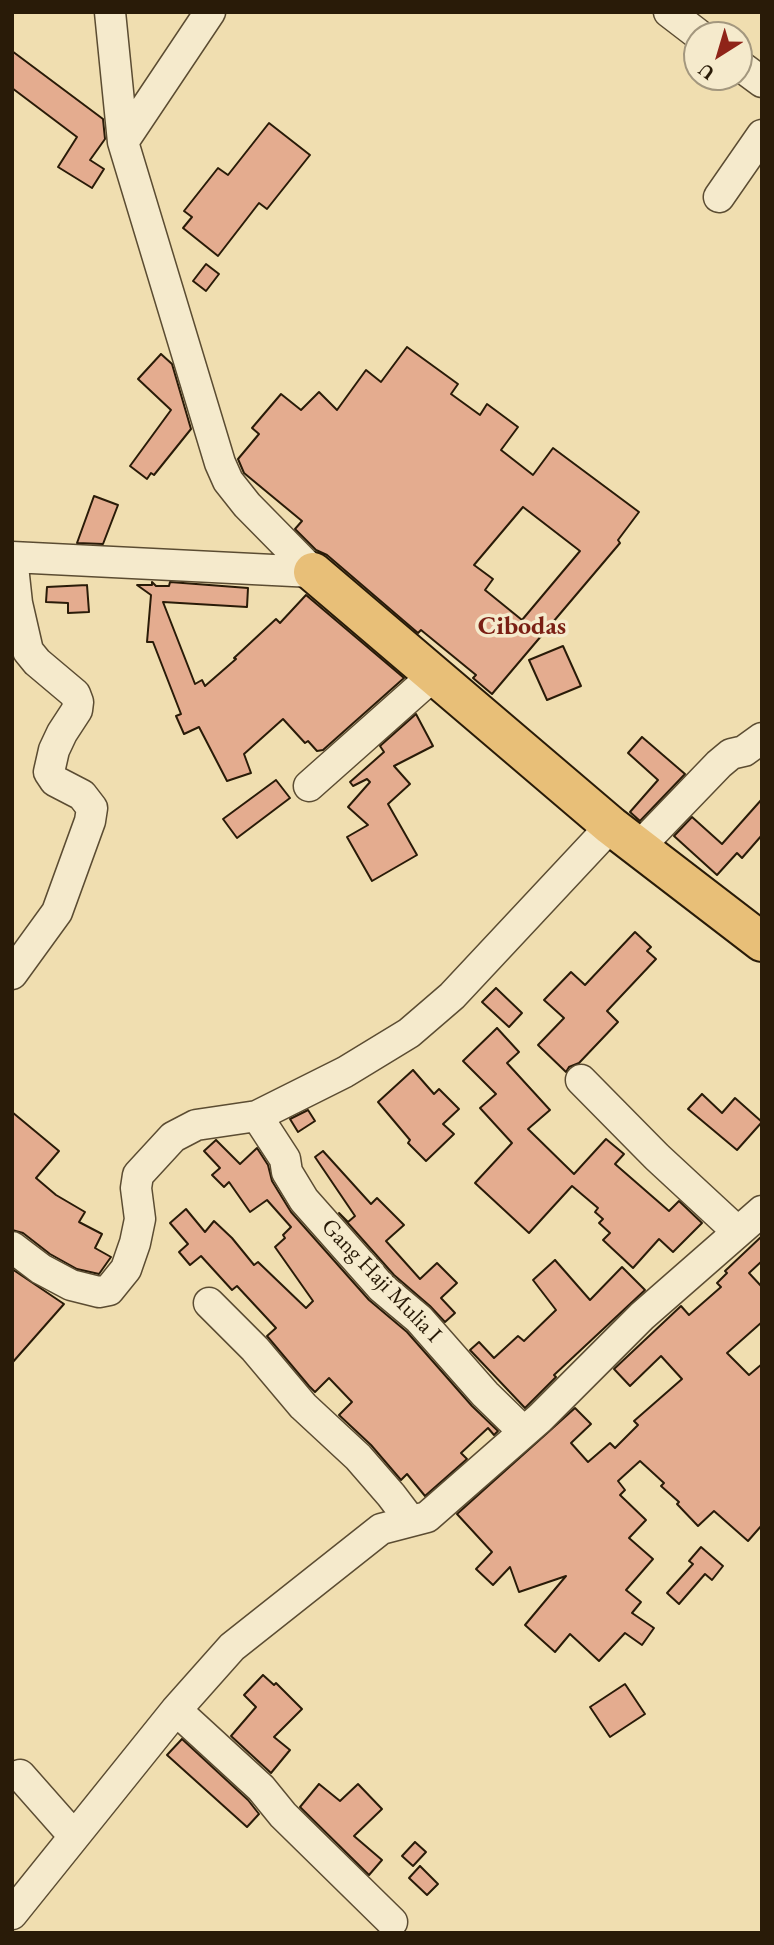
<!DOCTYPE html>
<html>
<head>
<meta charset="utf-8">
<style>
  body { margin:0 }
  #map { position:relative; width:774px; height:1945px; overflow:hidden; background:#f0deb0; font-family:"EB Garamond",serif }
  canvas { display:block }
  .frame { position:absolute; inset:0; border:14px solid #291b08; pointer-events:none }
  .north { position:absolute; left:683px; top:21px; width:70px; height:70px; box-sizing:border-box; background:#f5eacc; border:2px solid #a3977e; border-radius:50%; rotate:217deg; font-size:19px; font-weight:700; line-height:28px; text-align:center; color:#291b08 }
  .north::after { content:''; display:block; margin:auto; width:24px; height:32px; background:#8f2418; clip-path:polygon(50% 0,100% 100%,50% 72%,0 100%) }
</style>
</head>
<body>
<div id="map">
<canvas width="774" height="1945"></canvas>
<div class="frame"></div>
<div class="north">U</div>
</div>
<script>
const ctx = document.querySelector('canvas').getContext('2d');
ctx.lineJoin = 'round';
function fill(path, color) {
  ctx.fillStyle = color;
  ctx.fill(path, 'evenodd');
}
function shape(rows) {
  const path = new Path2D();
  for (const r of rows) {
    path.moveTo(r[0], r[1]);
    for (let i = 2; i < r.length; i += 2) path.lineTo(r[i], r[i + 1]);
  }
  return path;
}
function strokePath(path, color, width, dash) {
  ctx.strokeStyle = color;
  ctx.lineWidth = width;
  ctx.lineCap = dash ? 'butt' : 'round';
  ctx.setLineDash(dash || []);
  ctx.stroke(path);
}
function drawText(font, color, halo, rows, align = 'center') {
  ctx.font = font + ' "EB Garamond",serif';
  ctx.lineWidth = 7;
  ctx.setLineDash([]);
  ctx.textBaseline = 'middle';
  ctx.strokeStyle = halo;
  ctx.fillStyle = color;
  for (const [text, x, y, turn = 0] of rows) {
    ctx.save();
    ctx.translate(x, y);
    ctx.rotate((+turn || 0) * Math.PI / 180);
    ctx.textAlign = isNaN(turn) ? turn : align;
    if (halo) ctx.strokeText(text, 0, 0);
    ctx.fillText(text, 0, 0);
    ctx.restore();
  }
}
const building = shape([
  [12,51,103,119,105,139,90,160,104,169,92,188,58,167,77,137,12,88,12,51],
  [269,123,310,155,267,209,259,203,218,256,183,228,192,217,184,211,218,168,228,175,269,123],
  [206,264,219,274,206,291,193,281,206,264],
  [407,347,458,384,451,394,480,415,487,404,518,427,501,450,533,475,553,448,639,512,618,540,620,543,492,694,473,678,476,675,421,630,418,633,327,555,316,550,295,529,302,521,244,473,238,459,259,434,252,428,281,394,301,410,319,392,337,410,366,370,381,382,407,347],
  [523,507,580,551,522,620,485,590,493,579,474,565,523,507],
  [161,354,172,364,191,429,154,475,151,473,147,479,130,466,171,410,138,379,161,354],
  [94,496,118,505,103,544,77,543,94,496],
  [152,582,156,586,169,586,170,582,248,588,247,607,163,602,195,684,202,680,205,686,236,659,234,658,276,619,280,623,306,595,404,678,323,750,317,751,308,741,305,743,283,719,244,754,251,773,227,781,199,727,184,734,176,716,181,714,153,642,147,642,151,595,137,585,152,585,152,582],
  [87,585,89,612,68,613,68,603,46,602,47,587,87,585],
  [563,646,581,686,547,700,529,660,563,646],
  [416,714,433,746,394,766,410,784,388,804,417,855,372,881,347,837,368,825,348,807,370,782,367,779,353,786,350,782,384,752,380,746,416,714],
  [642,737,685,774,640,821,630,812,658,780,628,753,642,737],
  [276,780,290,798,237,838,223,819,276,780],
  [762,799,762,835,742,858,737,853,717,875,674,836,692,817,722,844,762,799],
  [635,932,651,947,647,951,656,959,607,1011,618,1022,579,1063,569,1067,566,1072,538,1045,564,1018,544,1000,571,972,585,985,635,932],
  [496,988,522,1013,509,1027,482,1002,496,988],
  [497,1028,519,1052,507,1063,550,1110,528,1129,574,1174,606,1139,624,1154,615,1164,669,1211,679,1201,702,1223,673,1252,659,1239,633,1268,603,1240,610,1233,599,1223,603,1219,595,1212,598,1208,572,1186,529,1233,475,1183,512,1143,480,1108,496,1094,463,1061,497,1028],
  [413,1070,434,1094,439,1089,459,1109,443,1124,454,1134,426,1161,408,1143,410,1140,378,1102,413,1070],
  [702,1094,722,1113,735,1098,762,1122,737,1150,688,1109,702,1094],
  [308,1110,315,1121,298,1132,290,1119,308,1110],
  [12,1112,59,1151,36,1178,56,1195,85,1212,79,1222,102,1234,95,1248,111,1257,99,1274,77,1269,50,1254,23,1233,12,1230,12,1112],
  [216,1140,240,1164,257,1148,268,1165,272,1181,291,1212,369,1300,407,1332,472,1406,498,1431,494,1435,488,1428,461,1453,467,1459,425,1496,407,1474,401,1480,371,1445,339,1415,352,1402,329,1378,315,1392,309,1386,267,1336,276,1328,237,1286,232,1290,201,1256,190,1265,179,1252,188,1244,170,1223,186,1209,205,1232,214,1221,232,1238,254,1265,258,1262,306,1308,313,1301,275,1247,285,1238,283,1235,291,1227,267,1200,250,1212,229,1182,224,1187,212,1175,220,1168,204,1151,216,1140],
  [323,1151,371,1204,377,1198,404,1225,386,1241,420,1279,437,1263,457,1283,441,1298,455,1313,445,1322,430,1306,394,1275,339,1213,348,1222,355,1216,315,1157,323,1151],
  [762,1236,762,1261,749,1273,762,1287,762,1322,727,1353,749,1375,762,1364,762,1525,748,1541,714,1511,698,1526,677,1504,679,1502,661,1486,664,1483,640,1461,618,1481,625,1490,620,1495,646,1520,629,1538,653,1559,626,1590,641,1602,632,1613,654,1628,642,1645,625,1633,599,1661,570,1634,555,1652,525,1625,566,1576,519,1592,510,1567,493,1585,476,1569,492,1552,457,1514,575,1408,591,1424,571,1443,588,1462,610,1443,615,1448,638,1425,634,1421,682,1379,661,1356,630,1386,614,1369,681,1306,689,1315,721,1287,717,1283,727,1273,725,1271,762,1236],
  [555,1260,590,1300,622,1267,645,1290,554,1375,556,1377,525,1408,470,1350,479,1342,494,1358,518,1336,524,1341,556,1310,533,1280,555,1260],
  [12,1269,64,1304,12,1363,12,1269],
  [701,1547,723,1566,712,1580,705,1574,679,1604,667,1593,693,1564,689,1561,701,1547],
  [263,1675,274,1685,276,1683,302,1709,274,1737,290,1750,271,1773,231,1736,256,1707,244,1695,263,1675],
  [625,1684,645,1714,610,1737,590,1707,625,1684],
  [182,1739,248,1800,259,1814,247,1827,167,1755,182,1739],
  [319,1784,340,1801,358,1784,382,1809,354,1836,382,1860,369,1875,300,1807,319,1784],
  [415,1842,426,1852,413,1866,402,1856,415,1842],
  [420,1866,438,1884,427,1895,409,1878,420,1866]
]);
const minor = shape([
  [110,12,123,142,220,463,228,481,247,505,313,572],
  [669,12,699,35],
  [739,65,762,82],
  [123,142,210,12],
  [719,197,762,135],
  [309,786,434,675],
  [639,847,719,764,731,754,744,751,762,738],
  [12,974,57,912,90,821,92,808,82,795,55,781,49,772,54,750,62,733,77,710,78,702,75,694,37,662,28,651,17,603,12,557,313,572],
  [581,1080,657,1157,738,1232],
  [257,1116,285,1159,287,1172,304,1200,382,1288,419,1319,485,1394,524,1432],
  [12,1247,41,1269,71,1285,99,1292,109,1290,126,1269,135,1243,140,1219,136,1188,138,1175,173,1137,196,1125,257,1116,345,1072,409,1033,452,996,611,826],
  [209,1303,255,1349,303,1406,358,1457,391,1495,410,1520],
  [176,1710,261,1788,283,1815,392,1922],
  [20,1775,73,1835],
  [12,1914,176,1710,232,1647,381,1529,427,1517,540,1418,642,1316,762,1211]
]);
const major = shape([
  [313,572,611,826,762,942]
]);
const streetNames = [
  ["Gang Haji Mulia I",381,1281,46]
];
const quarterNames = [
  ["Cibodas",522,627]
];
fill(building, '#e4ac8f');
strokePath(building, '#291b08', 2);
strokePath(minor, '#5b4c32', 33);
strokePath(major, '#291b08', 42);
strokePath(minor, '#f5eacc', 30);
strokePath(major, '#e8bf78', 38);
drawText('23px', '#291b08', '#f5eacc', streetNames);
drawText('bold 26px', '#7a1f14', '#f5eacc', quarterNames);
</script>
</body>
</html>
